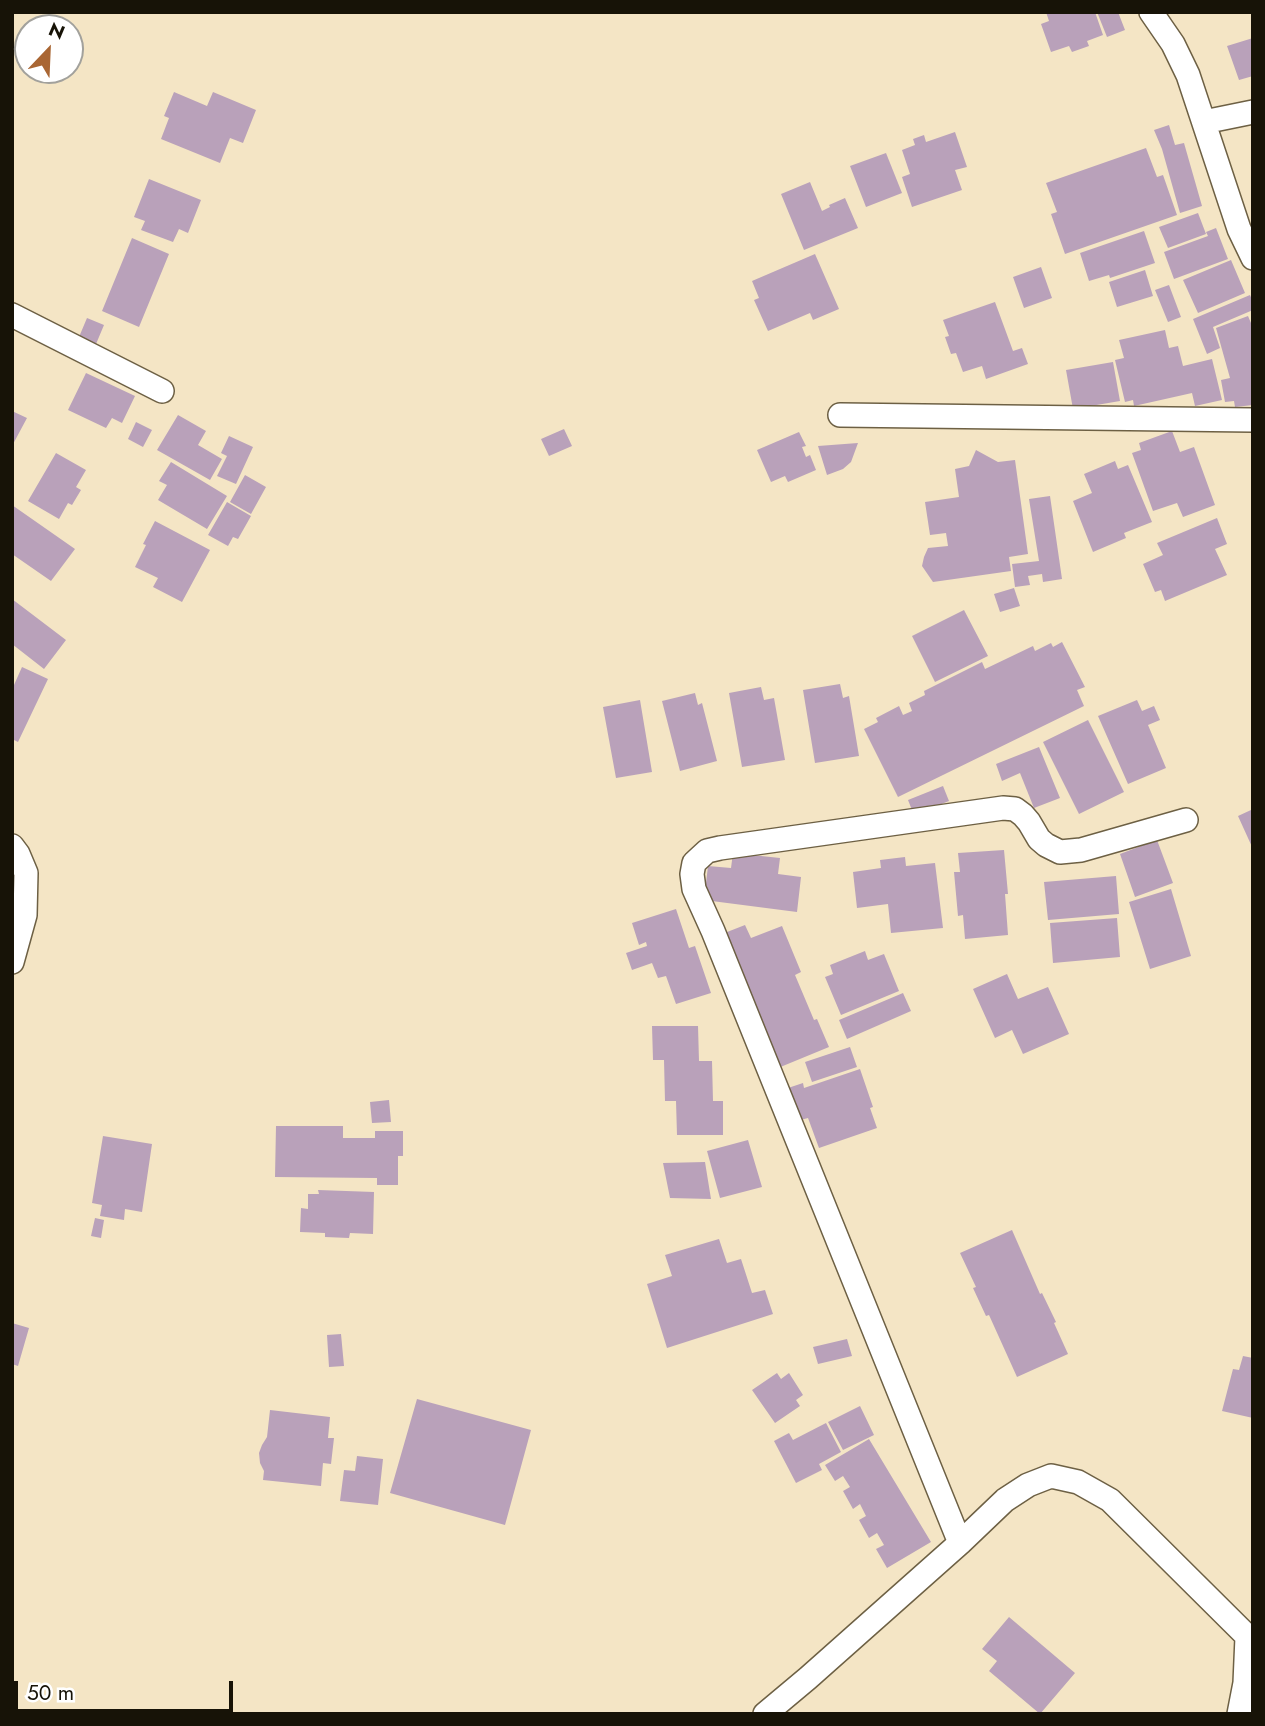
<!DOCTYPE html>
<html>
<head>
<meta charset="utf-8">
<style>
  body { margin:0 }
  #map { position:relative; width:1265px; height:1726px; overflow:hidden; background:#f4e5c5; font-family:Jost,sans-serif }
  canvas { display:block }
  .frame { position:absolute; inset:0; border:14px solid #171307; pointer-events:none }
  .north { position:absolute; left:14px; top:14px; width:70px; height:70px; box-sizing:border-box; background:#fff; border:2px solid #a2a19c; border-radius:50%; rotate:23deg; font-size:19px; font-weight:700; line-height:28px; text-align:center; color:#171307 }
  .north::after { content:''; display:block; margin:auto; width:24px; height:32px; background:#a96633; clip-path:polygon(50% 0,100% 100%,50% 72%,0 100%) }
  .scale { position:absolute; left:14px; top:1681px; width:219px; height:32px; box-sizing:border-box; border:4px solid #171307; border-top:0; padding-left:9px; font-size:21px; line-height:24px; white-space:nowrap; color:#171307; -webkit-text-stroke:5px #fff; paint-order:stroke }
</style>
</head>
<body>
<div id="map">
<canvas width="1265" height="1726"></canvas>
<div class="frame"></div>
<div class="north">N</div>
<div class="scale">50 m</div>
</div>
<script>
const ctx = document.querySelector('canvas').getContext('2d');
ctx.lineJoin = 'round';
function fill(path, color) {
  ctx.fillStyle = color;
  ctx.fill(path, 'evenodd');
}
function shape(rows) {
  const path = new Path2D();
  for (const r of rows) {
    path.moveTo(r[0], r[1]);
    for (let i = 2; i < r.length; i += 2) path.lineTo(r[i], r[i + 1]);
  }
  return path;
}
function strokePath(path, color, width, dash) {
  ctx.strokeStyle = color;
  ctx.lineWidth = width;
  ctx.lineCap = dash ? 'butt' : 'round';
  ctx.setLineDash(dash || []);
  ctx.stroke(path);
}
const building = shape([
  [1046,12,1095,12,1103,35,1087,41,1089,46,1072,52,1069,46,1051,52,1041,24,1049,21],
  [1097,12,1118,12,1125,30,1107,37],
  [1253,38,1253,76,1239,80,1227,46],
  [174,92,207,106,213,92,256,110,243,143,230,138,220,163,161,139,169,118,164,116],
  [1169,125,1175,145,1184,143,1202,206,1180,213,1162,149,1154,130],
  [955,132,967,167,955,170,962,190,912,207,902,177,910,174,902,150,915,145,913,139,924,135,926,142],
  [1146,148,1157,177,1163,175,1177,215,1065,254,1051,214,1057,212,1046,183],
  [886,153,902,193,866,207,850,166],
  [149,179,201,200,188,233,179,229,173,242,141,230,145,221,134,217],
  [810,182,822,211,830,207,829,205,845,198,858,228,804,250,781,194],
  [1198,213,1206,234,1168,248,1159,227],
  [1216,228,1228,259,1174,279,1164,252,1208,236,1206,232],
  [1144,231,1155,263,1110,278,1109,275,1089,281,1080,253],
  [132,238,169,254,139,327,102,311],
  [815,254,839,309,813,320,810,313,768,331,754,300,759,298,752,281],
  [1231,260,1245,293,1198,313,1183,280],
  [1041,267,1052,298,1024,308,1013,277],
  [1145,270,1153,296,1117,307,1109,282],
  [1169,285,1181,317,1168,322,1155,290],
  [1250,295,1253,302,1253,310,1213,327,1220,348,1207,354,1193,319],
  [995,302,1013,351,1022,348,1028,364,986,379,982,366,963,372,956,353,951,354,945,337,949,336,943,320],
  [1248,316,1251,323,1253,322,1253,405,1235,407,1234,401,1225,402,1221,380,1230,378,1216,328],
  [87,318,104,325,96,344,79,337],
  [1165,330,1169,348,1178,346,1183,366,1212,359,1222,400,1195,406,1192,393,1134,406,1133,400,1125,402,1115,360,1124,358,1119,340],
  [1113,362,1120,401,1073,409,1066,370],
  [86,373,135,396,122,423,112,418,106,428,68,410],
  [12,411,27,418,12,446],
  [178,415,206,431,198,445,222,459,210,480,157,450],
  [136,422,152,430,143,447,128,439],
  [564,429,572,446,549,456,541,439],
  [1172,431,1180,452,1194,447,1215,505,1183,517,1177,503,1153,511,1132,453,1141,450,1139,443],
  [799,432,806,446,802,447,806,457,810,455,816,470,788,482,785,476,771,482,757,450],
  [229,436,253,447,236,484,217,476,227,456,221,453],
  [858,443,851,462,843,469,827,475,818,446],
  [976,450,998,462,1015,460,1028,554,1009,557,1011,571,933,582,922,566,924,557,928,548,948,546,946,533,930,535,925,502,959,497,955,469,969,466],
  [56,453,86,470,76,487,81,490,72,505,68,503,59,519,28,501],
  [1115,461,1118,469,1128,465,1152,522,1124,533,1126,538,1093,552,1073,501,1092,493,1084,474],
  [171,462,227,496,207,529,158,500,167,485,159,481],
  [245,475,266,487,251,514,230,502],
  [1050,496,1062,579,1043,582,1042,574,1028,576,1030,585,1015,587,1012,564,1039,561,1029,499],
  [227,502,251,516,238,539,233,537,228,546,208,535],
  [12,505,75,549,51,581,12,554],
  [1217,518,1227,544,1215,549,1227,575,1165,601,1161,590,1155,592,1143,564,1163,555,1157,543],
  [155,521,210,550,182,602,153,587,158,578,135,567,146,545,143,544],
  [1014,588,1020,606,1000,612,994,594],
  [12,599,66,640,44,669,12,644],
  [964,610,988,656,935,682,912,636],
  [1062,642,1085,687,1077,690,1084,706,898,797,864,729,878,722,876,718,899,706,903,715,912,711,909,703,925,695,924,691,982,662,985,669,1033,646,1035,651,1051,643,1053,647],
  [22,667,48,679,18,742,12,739,12,684,14,685],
  [840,684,843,698,849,696,859,756,815,763,803,690],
  [761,687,764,700,774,698,785,760,742,767,729,693],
  [695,693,698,705,702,703,717,761,680,771,662,701],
  [640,700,652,772,616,778,603,707],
  [1137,700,1142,711,1154,706,1160,720,1148,725,1166,768,1128,784,1098,716],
  [1088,720,1124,792,1079,814,1043,742],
  [1039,747,1060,798,1034,808,1020,773,1002,781,996,764],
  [943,786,949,801,914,815,908,800],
  [1251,810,1253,814,1253,849,1238,816],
  [1157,840,1173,883,1135,897,1120,854],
  [1004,850,1008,894,1005,894,1008,935,965,939,963,915,958,916,954,872,960,872,958,853],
  [733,853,780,858,778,874,801,877,797,912,704,900,708,866,731,868],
  [905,857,906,866,935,863,943,928,891,933,888,904,857,908,853,872,881,868,880,860],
  [1116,876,1119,914,1048,920,1044,882],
  [1171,889,1191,956,1150,969,1129,902],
  [676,909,689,948,695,946,711,993,676,1004,666,976,658,978,652,963,632,970,626,953,647,946,646,942,639,945,632,923],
  [1117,918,1120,957,1053,963,1050,923],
  [745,925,751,938,782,926,801,972,795,975,814,1020,817,1019,829,1047,778,1068,722,934],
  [865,951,868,960,884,954,899,991,841,1015,825,977,833,974,830,965],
  [1007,974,1018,999,1048,987,1069,1034,1023,1054,1012,1030,995,1038,973,989],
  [903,993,911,1011,847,1039,839,1020],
  [652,1026,698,1026,699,1061,712,1061,713,1101,723,1101,723,1135,677,1135,676,1101,665,1101,664,1060,653,1060],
  [850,1047,857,1067,812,1082,805,1062],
  [860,1069,873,1107,870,1108,877,1128,819,1148,808,1118,797,1121,785,1089,803,1083,804,1088],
  [389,1100,391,1122,372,1123,370,1102],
  [276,1126,343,1126,343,1138,375,1138,375,1131,403,1131,403,1156,398,1156,398,1185,377,1185,377,1178,275,1177],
  [103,1136,152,1144,142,1212,125,1209,124,1220,100,1216,102,1205,92,1203],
  [748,1140,762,1187,720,1198,707,1151],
  [705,1162,711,1199,670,1198,663,1163],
  [318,1190,374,1192,373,1234,350,1233,349,1238,325,1237,325,1233,300,1232,301,1208,308,1209,308,1194,319,1194],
  [95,1218,104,1220,101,1238,91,1236],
  [1012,1230,1040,1294,1042,1293,1056,1322,1054,1323,1068,1354,1017,1377,989,1315,986,1316,973,1288,976,1287,960,1253],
  [719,1239,727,1263,741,1259,752,1293,765,1290,773,1314,667,1348,647,1284,672,1276,665,1255],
  [12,1323,29,1328,18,1366,12,1364],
  [341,1334,344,1366,329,1367,327,1335],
  [847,1339,852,1356,818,1364,813,1347],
  [1243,1356,1253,1358,1253,1418,1222,1411,1233,1369,1239,1370],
  [777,1373,781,1379,789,1373,803,1395,796,1400,800,1406,775,1423,752,1390],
  [417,1399,531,1430,505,1525,390,1493],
  [860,1406,874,1435,843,1450,828,1422],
  [270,1410,330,1417,328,1438,334,1438,331,1464,323,1463,321,1486,263,1480,264,1471,260,1463,259,1453,262,1445,267,1437],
  [826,1423,841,1452,819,1464,822,1470,796,1483,774,1441,789,1433,793,1440],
  [869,1439,931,1542,887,1568,876,1549,884,1545,877,1533,869,1538,859,1520,866,1516,860,1504,853,1509,843,1491,850,1487,843,1476,835,1481,825,1465],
  [357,1456,383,1459,378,1505,340,1501,344,1470,355,1471],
  [1009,1617,1075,1673,1040,1714,989,1671,997,1661,982,1649]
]);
const minor = shape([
  [1151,12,1173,44,1188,75,1239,229,1253,258],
  [1204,122,1253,112],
  [12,315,162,391],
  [840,415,1253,420],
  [12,846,18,854,26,873,25,915,12,962],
  [960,1543,713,931,694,889,692,874,694,863,707,851,720,848,1003,808,1015,809,1023,815,1029,822,1039,839,1046,845,1060,852,1081,850,1186,820],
  [765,1714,808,1678,960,1543,1005,1500,1028,1485,1051,1476,1078,1482,1110,1500,1253,1642],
  [1239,1714,1245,1683,1247,1637]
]);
fill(building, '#b9a1ba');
strokePath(minor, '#6d6044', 26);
strokePath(minor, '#fff', 23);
</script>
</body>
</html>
